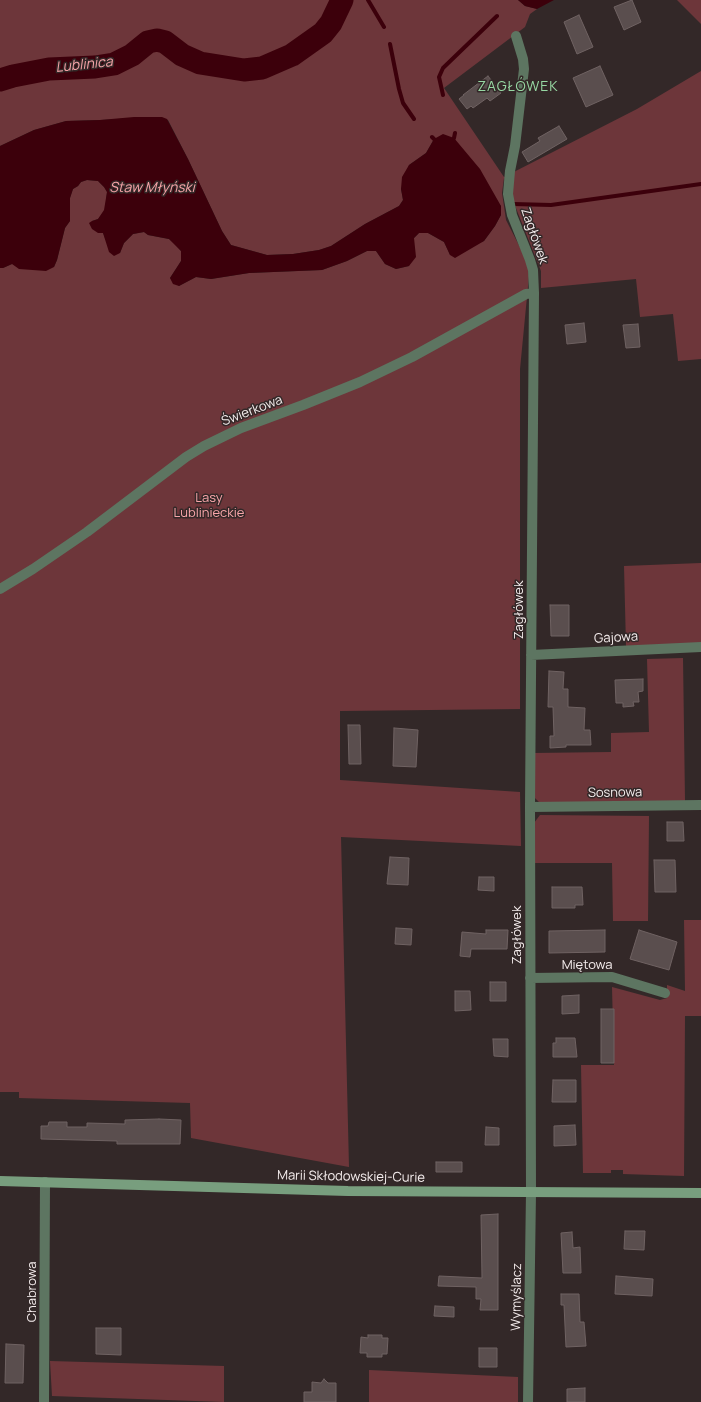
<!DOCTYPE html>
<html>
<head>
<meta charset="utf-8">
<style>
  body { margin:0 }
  canvas { display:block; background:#332828 }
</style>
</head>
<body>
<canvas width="701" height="1402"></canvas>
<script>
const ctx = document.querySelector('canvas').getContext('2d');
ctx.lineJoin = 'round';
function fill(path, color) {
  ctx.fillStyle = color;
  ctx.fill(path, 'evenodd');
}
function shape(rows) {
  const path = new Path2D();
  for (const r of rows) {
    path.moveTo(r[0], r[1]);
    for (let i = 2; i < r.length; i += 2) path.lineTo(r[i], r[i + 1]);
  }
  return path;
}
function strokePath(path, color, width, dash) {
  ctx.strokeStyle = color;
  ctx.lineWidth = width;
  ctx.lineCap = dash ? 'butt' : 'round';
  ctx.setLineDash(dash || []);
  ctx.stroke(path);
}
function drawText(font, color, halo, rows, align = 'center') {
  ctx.font = font + ' Manrope,sans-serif';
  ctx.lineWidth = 3;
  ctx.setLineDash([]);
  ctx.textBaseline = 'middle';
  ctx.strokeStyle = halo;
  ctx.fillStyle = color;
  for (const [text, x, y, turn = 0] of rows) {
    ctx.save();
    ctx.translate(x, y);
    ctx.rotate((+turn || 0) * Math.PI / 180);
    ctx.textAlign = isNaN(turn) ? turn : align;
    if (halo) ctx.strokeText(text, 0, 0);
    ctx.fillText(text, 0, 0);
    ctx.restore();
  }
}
const green = shape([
  [0,0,518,0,525,6,537,9,530,14,525,27,444,88,504,177,637,109,701,71,701,359,678,361,673,314,640,317,636,279,541,288,541,271,504,178,502,193,506,220,527,261,529,276,520,369,520,709,340,711,340,780,520,792,521,846,341,837,349,1167,191,1138,190,1103,19,1098,19,1092,0,1092,0,268,3,268,12,264,54,267,57,260,65,228,70,221,70,198,73,189,78,186,81,182,87,180,98,181,104,187,107,192,105,210,98,219,92,221,103,233,105,238,120,253,124,243,133,234,144,232,148,235,169,239,174,243,181,251,181,261,170,278,179,286,196,277,211,279,249,273,322,270,347,261,367,251,376,251,385,264,396,269,409,266,414,238,419,233,428,233,444,242,450,255,484,241,495,226,501,215,501,206,434,139,426,153,409,165,401,189,403,200,399,206,365,224,331,246,319,250,293,254,267,255,231,245,222,231,188,159,168,120,154,117,100,120,66,121,34,130,0,146],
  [677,0,701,0,701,24],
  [701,563,701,643,626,646,624,566],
  [683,658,685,801,540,803,534,797,534,753,611,752,611,733,649,732,647,659],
  [540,815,649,816,648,921,613,921,612,863,535,863,534,823],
  [684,920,701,920,701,1016,685,1016,684,1176,623,1174,623,1170,611,1170,611,1173,583,1173,581,1065,614,1065,612,987,660,1000,667,998,667,985,685,991],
  [50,1361,224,1366,224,1402,52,1396],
  [369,1370,518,1377,518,1402,369,1402]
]);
const water = shape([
  [518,0,554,0,537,9,525,6],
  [134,117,162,117,167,119,188,159,222,231,231,245,267,255,293,254,319,250,331,246,365,224,399,206,403,200,401,189,402,177,409,165,426,153,434,139,443,134,454,138,480,169,501,206,501,215,495,226,484,241,455,258,450,255,444,242,428,233,419,233,414,238,416,257,409,266,396,269,385,264,376,251,367,251,347,261,322,270,249,273,211,279,196,277,179,286,173,284,170,278,181,261,181,251,169,239,148,235,144,232,133,234,124,243,120,253,114,256,109,252,103,233,98,233,92,229,89,223,92,221,98,219,104,210,107,192,104,187,98,181,87,180,81,182,78,186,73,189,70,198,70,221,65,228,57,260,54,267,46,271,19,269,12,264,3,268,0,268,0,146,34,130,66,121,100,120]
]);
const stream = shape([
  [368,0,384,27],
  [390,44,399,89,403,103,414,119],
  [443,95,439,77,443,68,497,16],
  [432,137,434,139],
  [454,138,455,133],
  [513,204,551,205,701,184]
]);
const river = shape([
  [0,80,13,76,49,69,95,67,114,64,132,55,148,42,157,40,165,42,182,55,200,63,244,70,262,68,292,55,323,33,331,23,342,0]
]);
const building = shape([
  [632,0,641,22,624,30,614,7,632,0],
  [579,15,593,47,577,54,564,22,579,15],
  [600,66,613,95,586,107,573,78,600,66],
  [488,76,501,93,490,101,487,98,473,108,471,106,467,109,459,99,464,95,463,95,488,76],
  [559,126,567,139,528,162,522,152,540,141,538,138,559,126],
  [584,323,586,342,567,344,565,325,584,323],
  [638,324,640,347,626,348,623,325,638,324],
  [550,605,569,605,569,636,551,636,550,605],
  [549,671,564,672,563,689,568,689,568,707,585,708,584,730,590,730,591,745,566,745,566,747,550,748,550,736,554,736,553,707,548,707,549,671],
  [643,679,643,691,638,692,639,702,633,702,634,706,623,707,623,703,616,703,615,680,643,679],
  [348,725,360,725,361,764,349,764,348,725],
  [394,728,418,730,416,767,393,766,394,728],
  [667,822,683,822,684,841,667,841,667,822],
  [390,857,409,858,408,885,387,884,390,857],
  [654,860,675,860,676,892,655,892,654,860],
  [479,877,494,877,494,891,478,890,479,877],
  [552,887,582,887,583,905,575,905,575,908,552,908,552,887],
  [396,928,412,929,411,945,395,944,396,928],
  [486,930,508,930,507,949,471,949,470,957,460,956,462,932,486,934,486,930],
  [605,930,605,952,549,953,549,931,605,930],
  [639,930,677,942,669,970,630,959,639,930],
  [490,982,506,982,506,1001,490,1001,490,982],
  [455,991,470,991,471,1010,455,1011,455,991],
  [579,995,579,1013,562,1014,562,996,579,995],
  [601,1009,614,1009,614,1063,601,1063,601,1009],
  [556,1038,575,1038,577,1057,553,1057,553,1043,556,1043,556,1038],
  [493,1039,508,1039,508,1057,494,1056,493,1039],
  [553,1080,576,1080,576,1102,552,1102,553,1080],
  [159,1119,181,1120,180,1144,117,1144,117,1141,41,1139,41,1126,48,1126,49,1122,67,1122,67,1127,87,1127,87,1123,125,1124,125,1120,159,1119],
  [575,1125,576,1145,554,1146,554,1126,575,1125],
  [486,1127,499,1128,499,1145,485,1145,486,1127],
  [436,1162,462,1162,462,1172,436,1172,436,1162],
  [498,1214,498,1310,480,1310,481,1299,476,1299,476,1287,438,1286,439,1276,482,1278,481,1215,498,1214],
  [625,1231,645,1231,644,1250,624,1249,625,1231],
  [572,1232,573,1248,580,1247,581,1273,563,1273,561,1233,572,1232],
  [616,1276,653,1279,652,1296,615,1294,616,1276],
  [561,1294,579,1294,580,1322,584,1322,586,1346,566,1347,564,1305,561,1305,561,1294],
  [435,1306,454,1307,454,1317,434,1316,435,1306],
  [96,1328,121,1328,121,1355,96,1354,96,1328],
  [368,1335,382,1335,382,1338,388,1338,387,1354,382,1354,382,1357,367,1357,367,1353,360,1353,361,1337,368,1338,368,1335],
  [6,1344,24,1345,23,1383,5,1383,6,1344],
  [479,1348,497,1348,497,1367,479,1367,479,1348],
  [324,1379,328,1383,336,1383,336,1402,304,1402,304,1392,312,1392,312,1382,321,1383,324,1379],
  [585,1388,585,1402,567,1402,567,1389,585,1388]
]);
const street = shape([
  [516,36,523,59,524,69,515,146,510,171,508,194,512,215,530,260,533,270,534,293,530,807,531,1192,528,1402],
  [0,589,33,569,87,532,186,457,204,446,241,428,303,405,360,382,412,357,526,294,534,293],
  [531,655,701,647],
  [530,807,701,805],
  [530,978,612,977,665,993],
  [44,1402,45,1182]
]);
const secondary = shape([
  [0,1181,348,1191,701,1193]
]);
const streetNames = [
  ["Zagłówek",534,236,71],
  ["Świerkowa",252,411,-21],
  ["Zagłówek",519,610,-90],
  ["Gajowa",616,638,-3],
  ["Sosnowa",615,793,-1],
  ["Zagłówek",517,935,-90],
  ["Miętowa",587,965],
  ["Marii Skłodowskiej-Curie",351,1177,1],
  ["Chabrowa",32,1292,-90],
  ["Wymyślacz",517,1297,-89]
];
const parkNames = [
  ["Lasy",209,498],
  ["Lublinieckie",209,513]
];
const waterNames = [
  ["Lublinica",84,65,-6],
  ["Staw Młyński",152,188]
];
const neighbourhoodNames = [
  ["ZAGŁÓWEK",518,87]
];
fill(green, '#6d363a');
fill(water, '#3c000b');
strokePath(stream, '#3c000b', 4);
strokePath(river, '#3c000b', 23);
fill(building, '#5a4e4e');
strokePath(building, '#6f6262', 1);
strokePath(street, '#5d7561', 10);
strokePath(secondary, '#789e7e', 10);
drawText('13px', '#f5eded', '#332828', streetNames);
drawText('13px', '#f9a6aa', '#332828', parkNames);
drawText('italic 14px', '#f7a4a8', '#332828', waterNames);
ctx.letterSpacing = '1px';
drawText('14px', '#97d8a3', '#332828', neighbourhoodNames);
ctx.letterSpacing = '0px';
</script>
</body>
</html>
